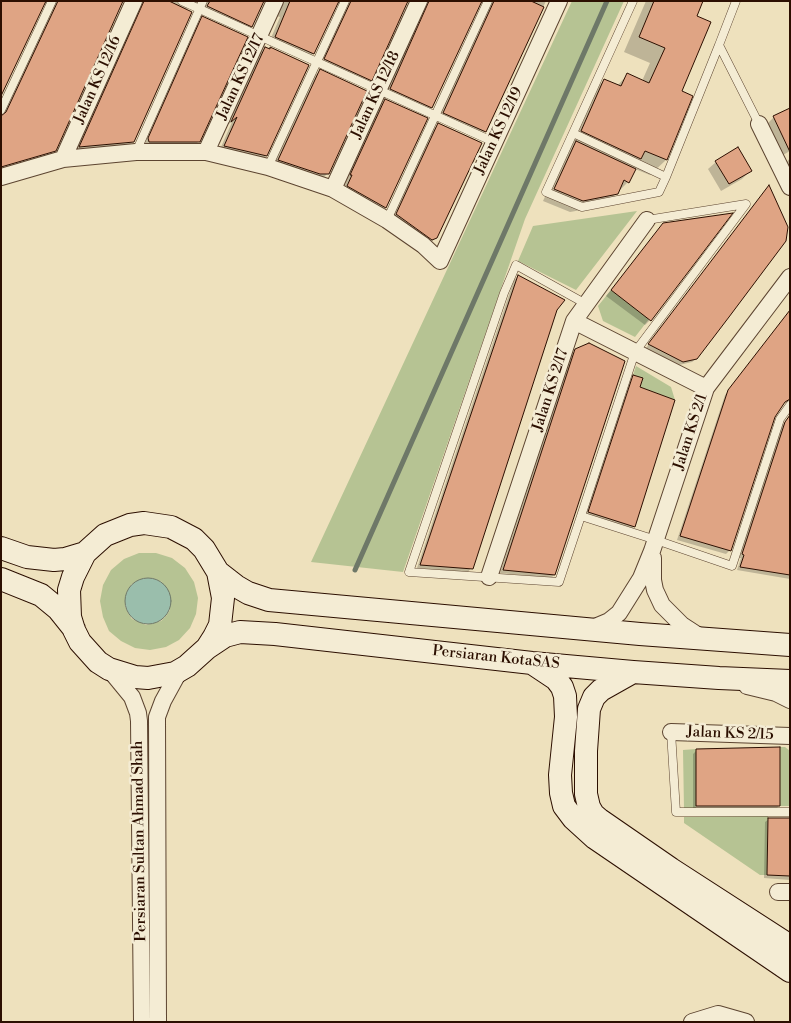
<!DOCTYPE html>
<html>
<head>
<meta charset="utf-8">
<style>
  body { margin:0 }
  #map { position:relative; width:791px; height:1023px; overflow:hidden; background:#eee1bd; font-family:"Libre Bodoni",serif }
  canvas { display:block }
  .frame { position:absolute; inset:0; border:2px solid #2c0f01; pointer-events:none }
</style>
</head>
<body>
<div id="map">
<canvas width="791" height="1023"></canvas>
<div class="frame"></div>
</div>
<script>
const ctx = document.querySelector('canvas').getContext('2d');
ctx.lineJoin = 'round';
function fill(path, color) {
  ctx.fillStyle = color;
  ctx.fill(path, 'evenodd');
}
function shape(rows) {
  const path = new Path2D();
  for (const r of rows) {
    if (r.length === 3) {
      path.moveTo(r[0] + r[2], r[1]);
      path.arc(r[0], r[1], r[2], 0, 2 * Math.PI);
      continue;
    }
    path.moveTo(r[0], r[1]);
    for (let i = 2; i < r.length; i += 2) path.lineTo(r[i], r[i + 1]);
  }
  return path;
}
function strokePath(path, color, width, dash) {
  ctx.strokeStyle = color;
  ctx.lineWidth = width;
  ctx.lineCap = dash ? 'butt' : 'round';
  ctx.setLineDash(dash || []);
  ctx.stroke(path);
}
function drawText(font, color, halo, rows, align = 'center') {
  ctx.font = font + ' "Libre Bodoni",serif';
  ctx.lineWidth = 5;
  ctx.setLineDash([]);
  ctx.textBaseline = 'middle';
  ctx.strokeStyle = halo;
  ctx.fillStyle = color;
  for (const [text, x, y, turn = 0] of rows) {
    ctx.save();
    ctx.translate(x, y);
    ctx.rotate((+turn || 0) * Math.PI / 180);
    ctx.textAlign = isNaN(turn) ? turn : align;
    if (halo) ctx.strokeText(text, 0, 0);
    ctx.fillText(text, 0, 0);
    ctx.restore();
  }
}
const green = shape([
  [572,1,624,1,525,219,403,572,311,562],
  [637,211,576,290,518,261,533,226],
  [611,290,649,319,635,337,603,321,598,306],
  [636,366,671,387,675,400,640,387,642,378,633,375],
  [139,553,156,553,172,558,185,568,194,582,198,598,196,614,190,628,179,640,166,647,150,650,135,648,121,641,109,631,103,617,100,601,103,585,111,570,124,559],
  [146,578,154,579,162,582,170,610,166,616,161,621,146,625,132,619,128,613,125,606,127,591,132,584,139,580],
  [780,747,785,747,790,751,790,806,780,806],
  [696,749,696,809,684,809,683,750],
  [768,816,767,875,760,875,684,823,684,817]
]);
const water = shape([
  [148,601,23]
]);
const shadow = shape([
  [1,1,122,1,55,150,47,158,1,171,1,116,50,12,49,5],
  [133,1,263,1,251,26,244,34,200,14,201,8,197,3,193,3,186,10,133,141,125,149,73,154],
  [274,1,407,1,371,80,363,87,317,67,343,6,336,3,313,54,305,61,268,45,280,17,276,16],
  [417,1,546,1,485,132,478,139,436,120,486,6,480,3,431,107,424,115,383,97],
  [646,1,702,1,695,17,680,92,691,96,666,160,650,175,635,169,628,182,604,206,570,212,543,201,565,154,570,148,566,146,589,96,604,80,617,86,627,75,642,81,650,63,624,52],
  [203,18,199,141,191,149,141,147,195,26],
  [265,48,266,156,258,163,218,154,232,122,225,126,258,56],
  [320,71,328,173,320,181,271,167,312,78],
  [385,100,385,207,378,215,341,194,346,182,344,182,378,108],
  [774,117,790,151,783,155,768,123],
  [438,124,436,237,428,246,389,222,431,132],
  [790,158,790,170,786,163],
  [716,162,750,171,742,179,721,191,708,169],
  [766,190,696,359,692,362,679,365,646,348],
  [658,230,650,320,645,325,606,296],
  [518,276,556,310,471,568,468,572,417,568,514,280],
  [790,311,790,405,787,402,782,404,774,417,730,550,726,554,677,540,725,395],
  [576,350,554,575,551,578,500,573,572,354],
  [634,376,638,388,674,401,634,527,630,530,585,516,630,380],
  [790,415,790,579,737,570,741,558,739,558,782,426],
  [696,751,779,806,776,809,693,809,693,754],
  [790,818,790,880,764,878,765,822,769,819]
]);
const stream = shape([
  [355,570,607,1]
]);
const building = shape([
  [1,1,46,1,1,96,1,1],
  [58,1,123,1,56,151,1,167,1,116,6,112,58,1],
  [144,1,169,1,192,12,134,142,79,147,144,1],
  [210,1,264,1,252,27,207,6,210,1],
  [290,1,339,1,314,54,275,37,290,1],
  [351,1,408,1,372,81,324,59,351,1],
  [429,1,482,1,432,108,390,89,429,1],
  [494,1,531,1,544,7,486,132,443,113,494,1],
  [654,1,703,1,697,16,711,22,682,91,693,96,667,160,645,151,641,159,581,131,604,79,621,86,627,73,649,83,665,48,639,37,654,1],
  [202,16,248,37,200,142,149,142,148,138,202,16],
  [265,47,270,49,270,47,309,65,267,156,224,146,237,117,231,122,265,47],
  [320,69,367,91,329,174,320,174,278,160,320,69],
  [385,99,428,118,386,208,347,186,352,175,350,175,385,99],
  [790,108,790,152,773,116,790,108],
  [438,123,482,143,437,238,432,240,396,214,438,123],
  [576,141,636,169,629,183,624,180,618,194,583,201,554,189,576,141],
  [738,147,752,171,729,184,715,161,738,147],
  [769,185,788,227,786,241,729,317,697,359,683,362,648,344,769,185],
  [733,213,651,321,611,290,663,223,733,213],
  [518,275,565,300,557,310,473,569,420,565,518,275],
  [790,310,790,399,785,402,775,417,731,551,680,536,728,390,790,310],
  [589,343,625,361,555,575,503,570,575,349,589,343],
  [633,375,643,378,640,387,675,400,635,527,588,512,633,375],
  [790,415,790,575,740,567,744,555,742,554,785,422,790,415],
  [780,747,780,806,696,806,696,749,780,747],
  [768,818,790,818,790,876,767,875,768,818]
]);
const lane = shape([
  [182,1,494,142],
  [633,1,573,133,666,177,719,45],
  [736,1,719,45,759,124],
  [1,110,52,1],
  [573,133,546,192,582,207,659,192,666,177],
  [136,152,203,1],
  [268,167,345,1],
  [387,220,488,1],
  [586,304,516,265,504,293,409,572,559,582,581,516,656,540,732,566,780,419,790,405],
  [581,516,635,352,746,204,647,220],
  [671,732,676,812,790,812]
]);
const street = shape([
  [759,124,790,187],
  [206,152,275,1],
  [63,159,134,1],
  [1,177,63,159,136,152,206,152,268,167,333,189,387,220,423,245,440,261,559,1],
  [333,189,419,1],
  [574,321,706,388],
  [653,558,653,580,655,590,662,605,682,625,702,638],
  [489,577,574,321,647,220],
  [590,629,609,621,619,613,641,578,652,551,706,388,790,277],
  [109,669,132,697,138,713,139,721,142,1022],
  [747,686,776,693,790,700],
  [671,732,790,736],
  [778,892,790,892],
  [158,1022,157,717,163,701,180,670],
  [692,1022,718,1014,746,1022]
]);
const secondary = shape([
  [1,548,27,557,54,560,65,559,85,553],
  [218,572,236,586,248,593,269,600,640,634,790,645],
  [1,579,41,595,58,609,74,629],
  [207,648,214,637,220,625,223,598,218,572,204,549,194,539,171,527,144,523,130,525,105,535,85,553,73,577,69,590,70,617,74,630,80,642,98,662,109,669,135,677,148,678,175,673,187,666,207,648,225,636,240,632,275,634,532,663,633,672,719,678,790,681],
  [532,663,556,679,562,687,565,696,566,717,560,775,561,793,564,806,573,818,595,838,790,971],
  [633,672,601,690,594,697,589,709,586,751,586,794,589,807,593,814,600,820,671,869,790,946]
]);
const streetNames = [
  ["Jalan KS 12/17",241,77,-65],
  ["Jalan KS 12/16",98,80,-66],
  ["Jalan KS 12/18",376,95,-65],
  ["Jalan KS 12/19",499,131,-65],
  ["Jalan KS 2/17",551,390,-72],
  ["Jalan KS 2/1",691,432,-72],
  ["Persiaran KotaSAS",496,658,6],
  ["Jalan KS 2/15",730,734,2],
  ["Persiaran Sultan Ahmad Shah",140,841,-91]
];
fill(green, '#b6c393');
fill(water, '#9abeac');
strokePath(water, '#6e7868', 1);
fill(shadow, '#0003');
strokePath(stream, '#6e7868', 5);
fill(building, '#dfa484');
strokePath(building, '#2c0f01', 1);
strokePath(lane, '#5c4430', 9);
strokePath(street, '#5c4430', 18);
strokePath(secondary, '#2c0f01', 24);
strokePath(lane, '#f4ecd4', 8);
strokePath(street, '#f4ecd4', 16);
strokePath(secondary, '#f4ecd4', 22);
drawText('15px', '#2c0f01', '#f4ecd4', streetNames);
</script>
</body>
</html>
